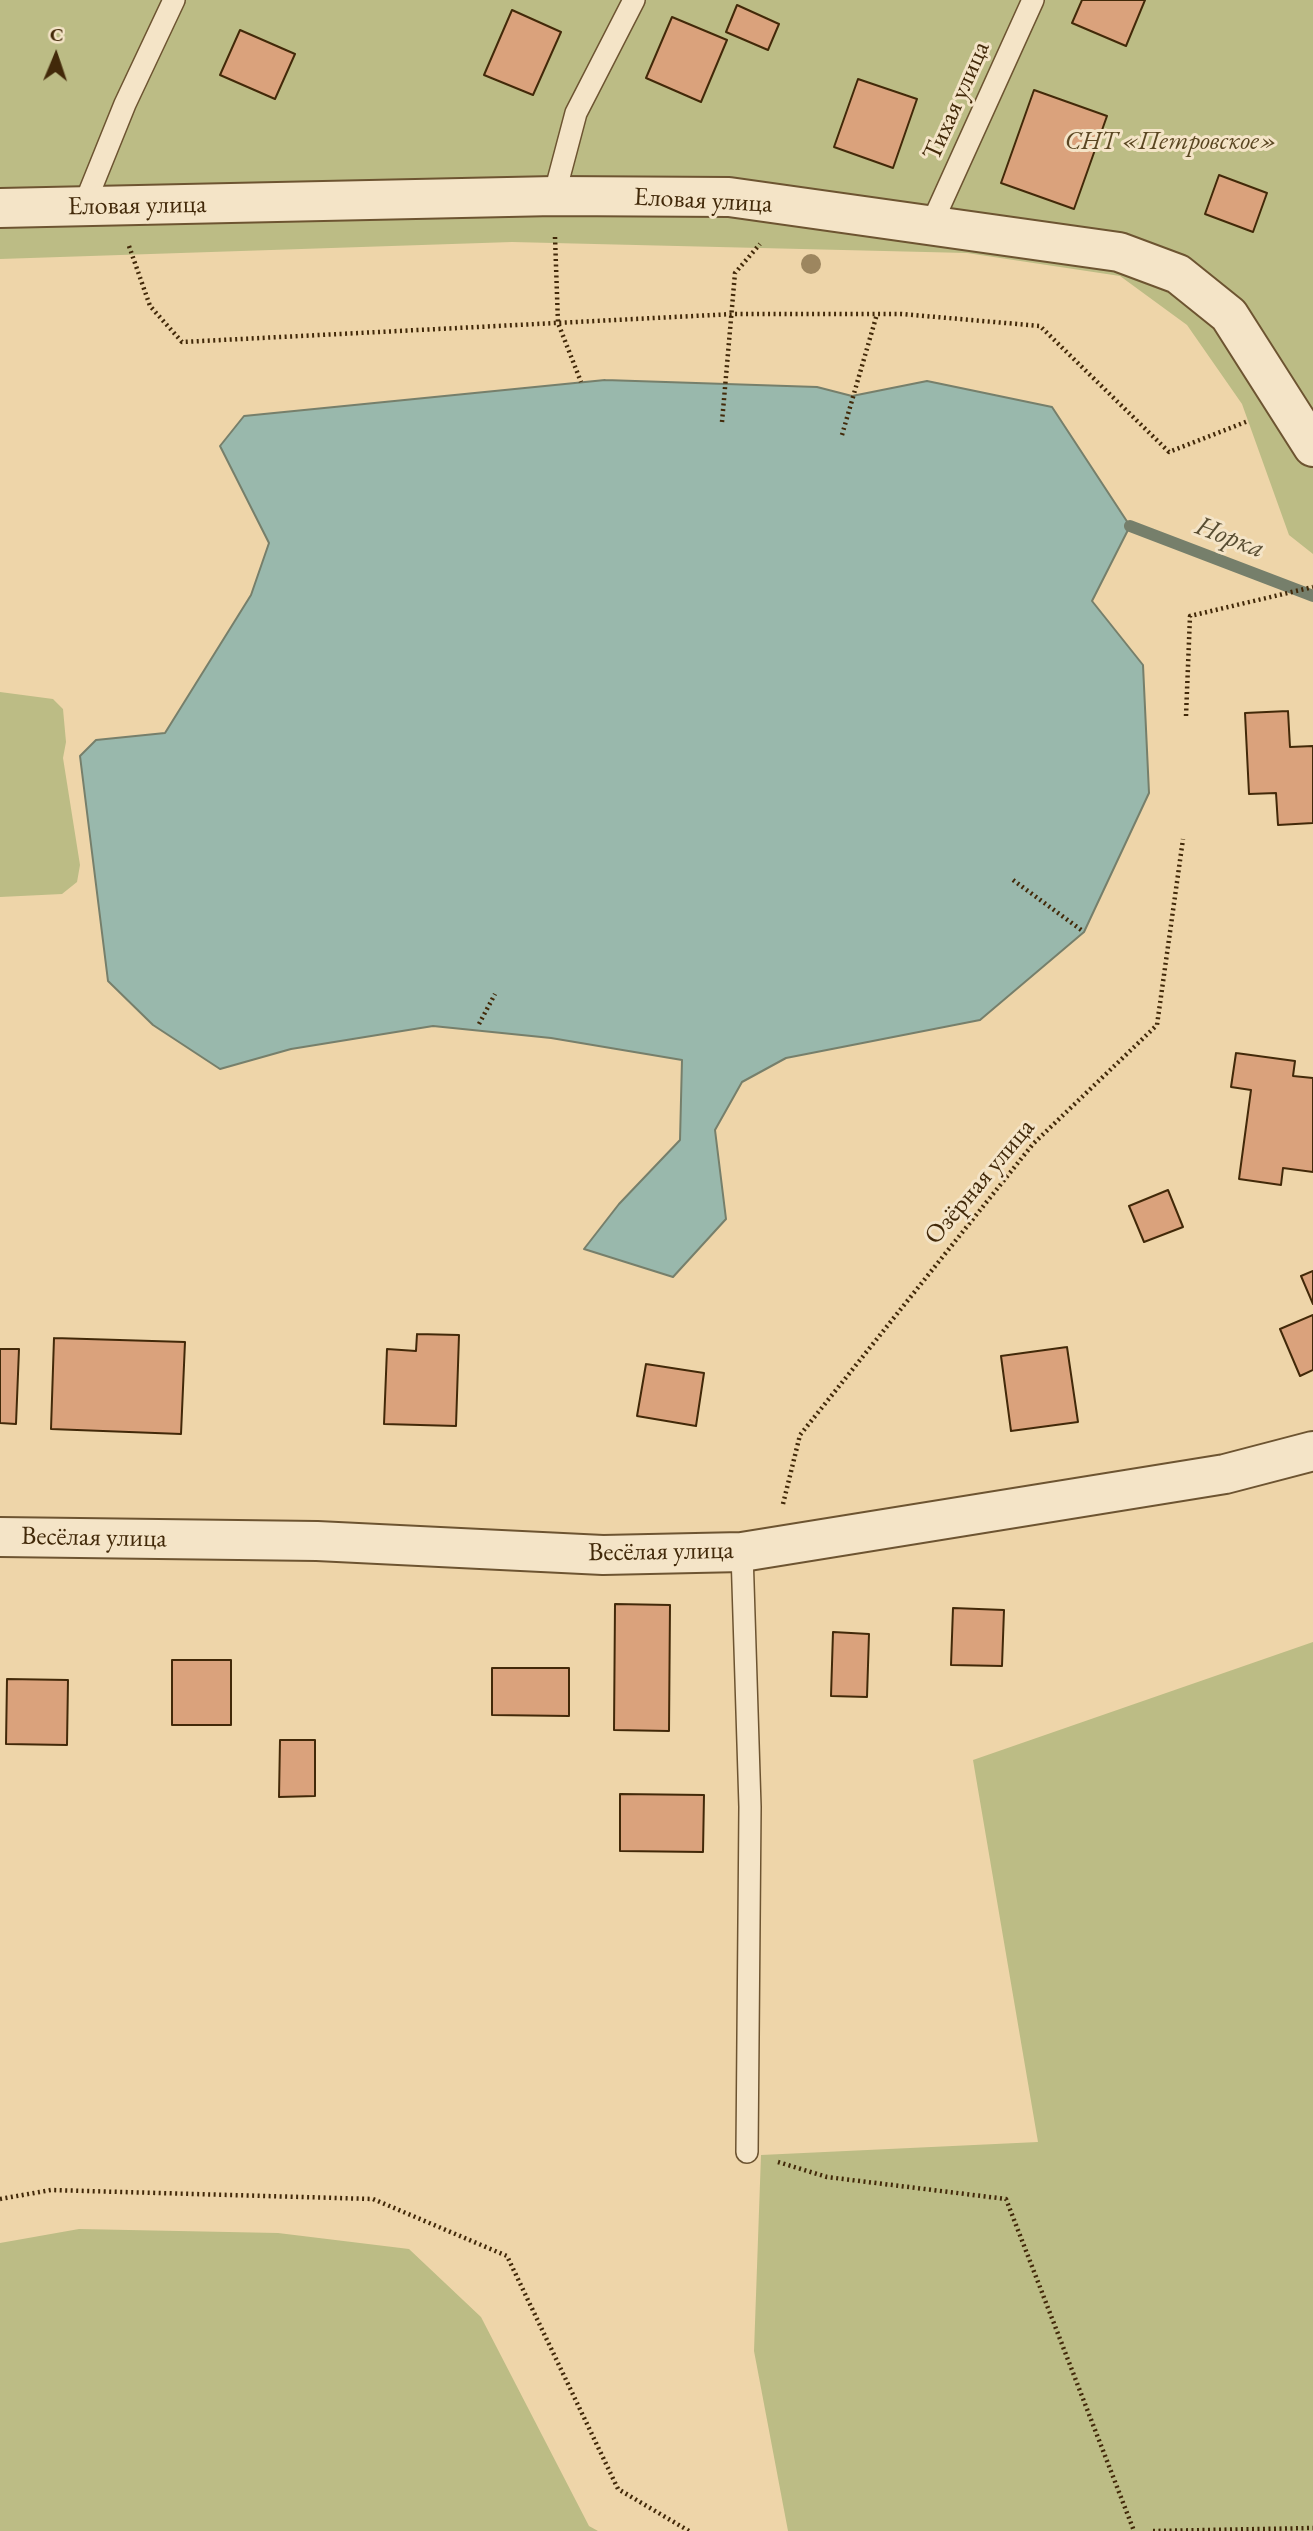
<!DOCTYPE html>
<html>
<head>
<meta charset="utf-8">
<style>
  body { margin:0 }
  #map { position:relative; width:1313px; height:2531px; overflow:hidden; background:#eed5a9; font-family:"EB Garamond",serif }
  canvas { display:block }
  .north { position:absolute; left:21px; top:21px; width:70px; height:70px; -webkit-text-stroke:5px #f4e4c7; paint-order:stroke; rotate:2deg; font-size:19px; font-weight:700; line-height:28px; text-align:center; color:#422909 }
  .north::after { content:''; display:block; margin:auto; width:24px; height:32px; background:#422909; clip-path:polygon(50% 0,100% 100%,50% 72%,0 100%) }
</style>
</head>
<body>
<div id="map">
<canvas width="1313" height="2531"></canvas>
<div class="north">С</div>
</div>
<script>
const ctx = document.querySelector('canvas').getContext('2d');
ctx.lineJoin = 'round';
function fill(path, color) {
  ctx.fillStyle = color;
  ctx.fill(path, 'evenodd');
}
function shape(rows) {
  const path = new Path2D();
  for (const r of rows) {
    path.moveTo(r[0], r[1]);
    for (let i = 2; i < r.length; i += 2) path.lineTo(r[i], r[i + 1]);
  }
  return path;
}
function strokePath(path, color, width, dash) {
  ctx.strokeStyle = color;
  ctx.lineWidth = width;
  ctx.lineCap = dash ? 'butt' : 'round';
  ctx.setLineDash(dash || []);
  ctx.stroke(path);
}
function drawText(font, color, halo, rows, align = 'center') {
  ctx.font = font + ' "EB Garamond",serif';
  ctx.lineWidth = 6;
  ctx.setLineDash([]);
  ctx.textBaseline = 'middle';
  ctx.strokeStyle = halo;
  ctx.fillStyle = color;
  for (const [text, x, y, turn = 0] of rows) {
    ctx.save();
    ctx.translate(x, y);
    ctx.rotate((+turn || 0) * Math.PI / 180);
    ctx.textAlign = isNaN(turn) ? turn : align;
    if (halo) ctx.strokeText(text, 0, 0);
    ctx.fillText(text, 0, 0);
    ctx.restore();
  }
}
const green = shape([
  [0,0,1313,0,1313,554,1289,535,1242,404,1187,325,1120,276,967,253,512,242,0,259],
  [0,692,53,699,63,709,66,742,63,758,80,865,77,882,62,894,0,897],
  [1313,1642,1313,2531,788,2531,754,2351,761,2155,1038,2142,973,1760],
  [79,2229,278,2233,409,2249,481,2317,589,2526,598,2531,0,2531,0,2243]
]);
const water = shape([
  [605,380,817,387,852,396,927,381,1052,407,1130,526,1092,601,1143,665,1149,793,1084,932,980,1020,786,1058,742,1082,715,1130,726,1219,673,1277,584,1249,619,1204,680,1140,682,1060,551,1038,433,1026,291,1049,220,1069,153,1025,108,981,80,756,96,740,165,733,251,595,269,543,220,446,244,416,605,380]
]);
const stream = shape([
  [1130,526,1313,596]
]);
const building = shape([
  [1082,0,1145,0,1126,46,1072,23,1082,0],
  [737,5,779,24,768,50,726,32,737,5],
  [512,10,561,32,533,95,484,75,512,10],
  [672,17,727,40,701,102,646,78,672,17],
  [240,30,295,54,275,99,220,75,240,30],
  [858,79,917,99,893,168,834,147,858,79],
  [1034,90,1107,116,1074,209,1001,183,1034,90],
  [1219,175,1267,193,1253,232,1205,214,1219,175],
  [1288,711,1290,747,1313,746,1313,823,1278,825,1276,793,1249,794,1245,713,1288,711],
  [1236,1053,1295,1061,1293,1076,1313,1078,1313,1172,1283,1168,1281,1185,1239,1179,1251,1090,1231,1087,1236,1053],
  [1168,1190,1183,1227,1144,1242,1129,1206,1168,1190],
  [1313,1271,1313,1304,1301,1276,1313,1271],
  [1313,1315,1313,1370,1300,1376,1280,1329,1313,1315],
  [417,1334,459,1335,456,1426,384,1424,387,1349,416,1351,417,1334],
  [54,1338,185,1342,181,1434,51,1429,54,1338],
  [1067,1347,1078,1422,1011,1431,1001,1356,1067,1347],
  [0,1349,19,1349,16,1424,0,1423,0,1349],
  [646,1364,704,1373,696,1426,637,1416,646,1364],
  [615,1604,670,1605,669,1731,614,1730,615,1604],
  [953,1608,1004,1610,1002,1666,951,1665,953,1608],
  [833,1632,869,1634,867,1697,831,1696,833,1632],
  [172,1660,231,1660,231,1725,172,1725,172,1660],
  [492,1668,569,1668,569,1716,492,1715,492,1668],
  [7,1679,68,1680,67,1745,6,1744,7,1679],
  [280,1740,315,1740,315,1796,279,1797,280,1740],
  [620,1794,704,1795,703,1852,620,1851,620,1794]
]);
const path = shape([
  [555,237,558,323,581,382],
  [129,246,150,306,182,342,733,314,902,314,1040,326,1169,452,1248,421],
  [722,422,735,273,760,244],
  [842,435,877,314],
  [1186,716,1190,616,1313,587],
  [1013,880,1084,932],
  [479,1024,495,994],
  [783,1504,800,1435,1033,1144,1157,1025,1183,839],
  [778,2162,827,2177,1006,2199,1134,2531],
  [0,2199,51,2190,373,2199,507,2256,618,2489,689,2531],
  [1153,2531,1313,2528]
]);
const service = shape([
  [554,196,576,113,634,0],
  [83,208,125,104,174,0],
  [931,225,1033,0],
  [742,1552,750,1807,747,2152]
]);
const minor = shape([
  [0,208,554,196,729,197,1119,252,1178,274,1229,315,1313,447],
  [0,1537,317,1541,603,1555,742,1552,1225,1474,1313,1451]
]);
const trees = [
  [811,264]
];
const streetNames = [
  ["Тихая улица",957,101,-66],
  ["Еловая улица",703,201,3],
  ["Еловая улица",137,206,-1],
  ["Озёрная улица",980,1182,-50],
  ["Весёлая улица",94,1538,1],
  ["Весёлая улица",661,1552,-1]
];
const parkNames = [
  ["СНТ «Петровское»",1171,142]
];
const waterNames = [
  ["Норка",1230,538,21]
];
fill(green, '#bcbc85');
fill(water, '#99b8ac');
strokePath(water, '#767f6b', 2);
strokePath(stream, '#767f6b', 12);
fill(building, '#daa27c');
strokePath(building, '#422909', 2);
strokePath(service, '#6d5431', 24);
strokePath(minor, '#6d5431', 42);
strokePath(path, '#422909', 4.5, [2, 3.5]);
strokePath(service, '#f4e4c7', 21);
strokePath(minor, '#f4e4c7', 38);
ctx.fillStyle = '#9d865f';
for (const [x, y] of trees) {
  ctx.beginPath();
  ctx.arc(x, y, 10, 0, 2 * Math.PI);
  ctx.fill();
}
drawText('26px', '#422909', '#f4e4c7', streetNames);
drawText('italic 26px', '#5a4622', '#f4e4c7', parkNames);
drawText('italic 28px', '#584d32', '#f4e4c7', waterNames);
</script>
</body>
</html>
